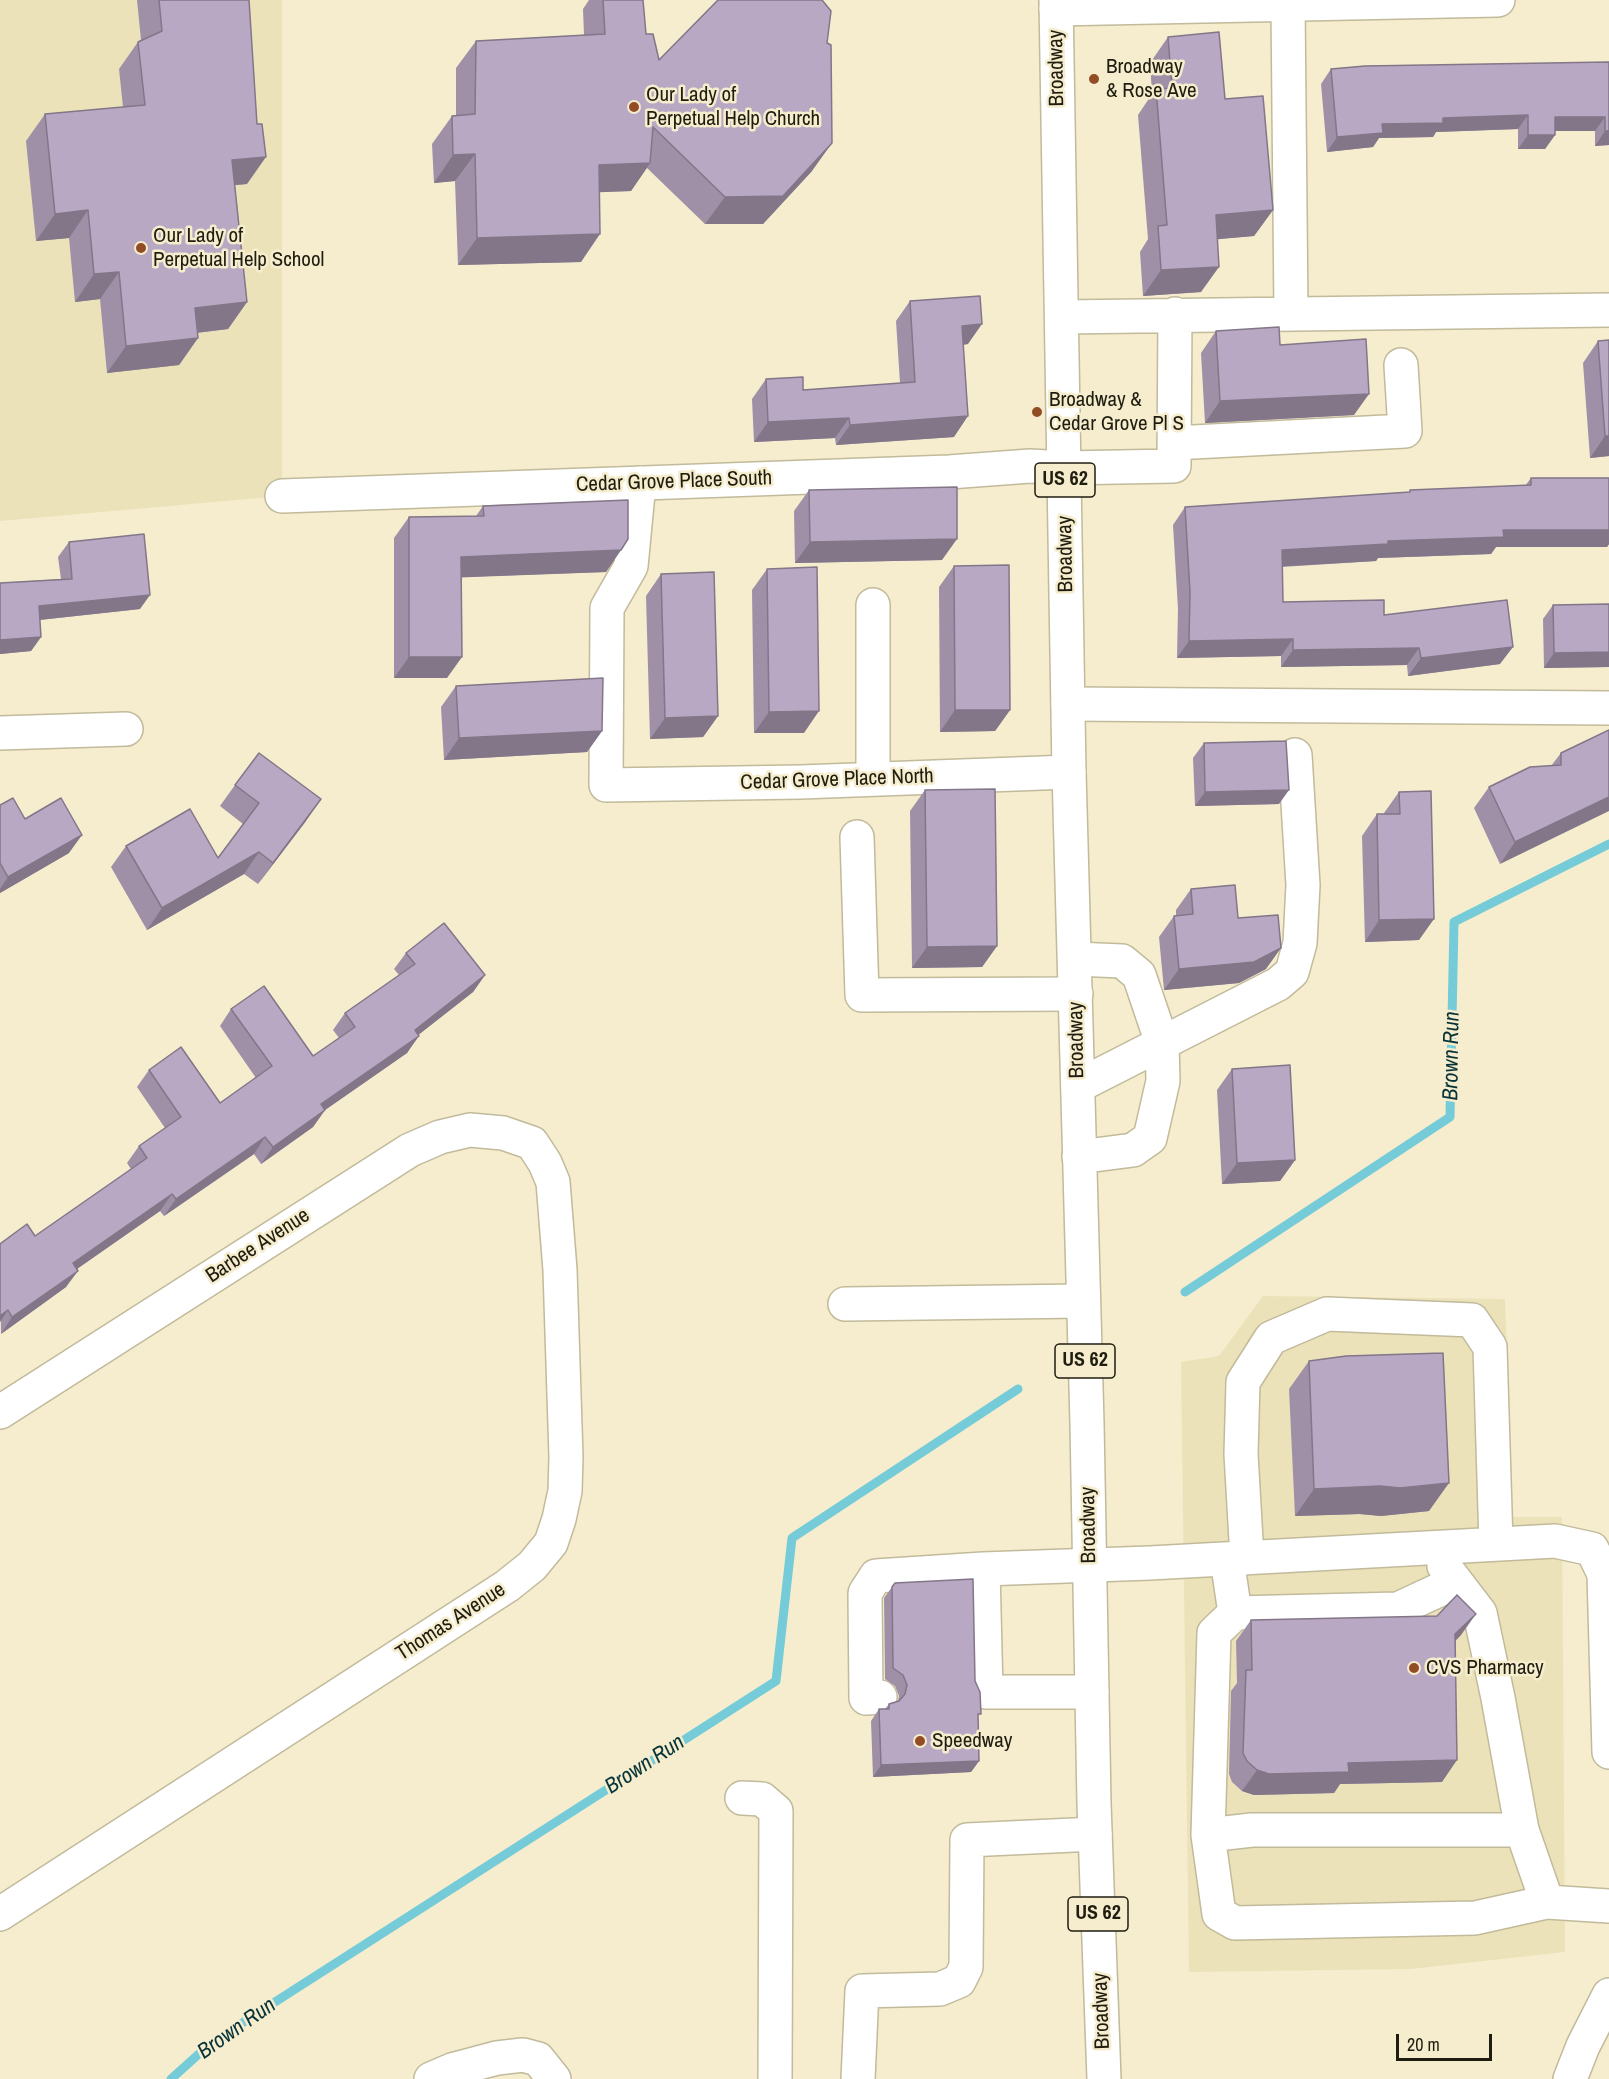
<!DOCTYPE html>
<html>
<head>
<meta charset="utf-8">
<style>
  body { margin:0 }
  #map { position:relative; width:1609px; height:2079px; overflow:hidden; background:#f5edcd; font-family:"Archivo Narrow",sans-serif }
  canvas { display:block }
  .scale { position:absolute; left:1396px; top:2034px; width:96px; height:27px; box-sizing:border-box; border:3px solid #1f1c10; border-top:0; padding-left:8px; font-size:18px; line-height:21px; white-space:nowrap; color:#1f1c10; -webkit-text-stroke:4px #f5edcd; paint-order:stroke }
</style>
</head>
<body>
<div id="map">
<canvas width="1609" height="2079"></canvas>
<div class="scale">20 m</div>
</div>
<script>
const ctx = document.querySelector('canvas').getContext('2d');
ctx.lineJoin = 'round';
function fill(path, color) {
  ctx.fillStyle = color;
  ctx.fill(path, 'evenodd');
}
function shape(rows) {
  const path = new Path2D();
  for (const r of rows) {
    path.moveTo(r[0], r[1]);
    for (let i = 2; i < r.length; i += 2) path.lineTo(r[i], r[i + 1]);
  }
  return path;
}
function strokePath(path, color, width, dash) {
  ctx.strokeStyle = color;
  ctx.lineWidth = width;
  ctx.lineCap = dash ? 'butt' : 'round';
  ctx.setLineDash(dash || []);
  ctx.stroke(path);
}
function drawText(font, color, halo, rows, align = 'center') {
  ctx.font = font + ' "Archivo Narrow",sans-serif';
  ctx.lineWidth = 5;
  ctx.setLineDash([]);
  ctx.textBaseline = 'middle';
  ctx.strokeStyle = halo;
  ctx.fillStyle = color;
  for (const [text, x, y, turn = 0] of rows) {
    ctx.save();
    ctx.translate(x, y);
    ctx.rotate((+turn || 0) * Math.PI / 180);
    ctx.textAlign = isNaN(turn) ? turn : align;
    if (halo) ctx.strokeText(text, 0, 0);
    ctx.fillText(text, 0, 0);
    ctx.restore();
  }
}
const built = shape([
  [0,0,282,0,282,496,0,521],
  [1263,1296,1505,1299,1513,1517,1562,1517,1565,1952,1411,1969,1189,1972,1181,1362,1219,1356]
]);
const stream = shape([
  [1185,1292,1450,1117,1454,922,1609,844],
  [171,2079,211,2043,776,1681,792,1538,1018,1389]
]);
const minor = shape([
  [1288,4,1291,314],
  [1056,9,1498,0],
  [1062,317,1609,310],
  [1174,443,1405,431,1401,365],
  [639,483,631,566,607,608,606,785,801,782,1069,772],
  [282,496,949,472,1030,466,1065,468,1174,466,1175,314],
  [1068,704,1609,708],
  [0,733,126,729],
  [873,779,873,605],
  [857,837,862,995,1076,994],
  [1075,959,1122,961,1139,975,1162,1043,1163,1081,1150,1138,1133,1150,1079,1157],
  [1078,1086,1278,984,1292,972,1300,943,1303,885,1295,755],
  [845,1304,1083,1301],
  [0,1412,410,1150,440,1137,470,1130,503,1133,532,1143,545,1163,553,1182,560,1270,566,1457,565,1491,559,1519,551,1543,532,1566,507,1586,0,1914],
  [1247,1558,1241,1454,1243,1382,1271,1338,1327,1314,1472,1320,1490,1347,1496,1544],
  [1227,1559,1235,1613],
  [1444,1566,1480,1613,1498,1698,1522,1830],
  [1092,1692,986,1692,983,1569,1150,1563,1555,1541,1592,1549,1604,1574,1609,1752],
  [880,1697,866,1698,865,1593,876,1576,983,1569],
  [742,1798,762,1799,776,1811,775,2079],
  [1208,1835,1214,1633,1235,1613,1398,1609,1456,1582],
  [1547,1902,1522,1830,1252,1830,1208,1835,1219,1914,1235,1923,1475,1918,1547,1902,1609,1906],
  [431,2079,452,2070,497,2058,523,2055,538,2059,554,2079],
  [858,2079,862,1991,940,1989,959,1981,966,1967,967,1840,1095,1834],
  [1570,2079,1583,2046,1609,1995]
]);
const major = shape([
  [1056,0,1069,772,1087,1423,1094,1803,1104,2079]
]);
const wall = shape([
  [137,0,249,0,247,184,235,185,247,302,228,329,197,333,198,338,179,365,107,373,100,299,75,302,69,238,36,241,26,141,45,114,123,107,119,69,138,42,141,40],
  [589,0,603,0,646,34,659,60,827,43,812,171,763,224,705,224,647,168,631,191,600,192,581,262,458,265,455,181,434,183,432,144,452,116,456,116,456,68,476,41,584,35,583,9],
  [1168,37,1225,99,1273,210,1254,236,1217,239,1201,292,1143,296,1140,252,1148,239,1138,115,1152,94,1150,63],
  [1609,62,1609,145,1595,146,1595,131,1555,131,1555,135,1545,149,1518,149,1518,129,1436,132,1433,137,1379,138,1373,147,1327,152,1321,84,1331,69],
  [910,301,968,344,963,345,954,437,836,445,835,438,754,442,752,399,766,379,803,390,900,383,896,321],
  [1216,331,1280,345,1354,415,1205,423,1201,353],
  [1609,340,1609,456,1590,458,1583,363,1598,341],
  [1531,478,1609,478,1609,544,1607,547,1496,547,1491,554,1378,558,1376,561,1282,567,1283,602,1384,615,1500,664,1408,676,1407,665,1281,667,1281,656,1177,658,1178,609,1173,525,1185,507,1408,493,1410,490,1525,486],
  [809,490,942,560,795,563,794,511],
  [483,506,621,550,606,572,461,577,447,678,394,678,394,538,409,517,476,516],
  [69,542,140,609,40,620,41,637,31,651,0,654,0,583,61,579,58,557],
  [954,566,1010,710,995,731,940,732,939,587],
  [767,569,804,733,754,733,752,590],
  [661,574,718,716,703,737,650,739,646,596],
  [1609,604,1609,667,1544,668,1543,619,1553,605],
  [456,686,602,731,587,752,444,760,441,707],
  [1609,730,1500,864,1474,808,1489,787,1551,766,1561,753],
  [1204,743,1279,804,1195,806,1193,758],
  [235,785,306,821,258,884,244,874,147,930,111,867,126,846,218,858,243,824,220,806],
  [925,790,997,946,982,967,912,968,910,811],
  [1399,792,1419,940,1365,942,1362,836,1377,814,1384,814,1384,813],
  [0,805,25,819,69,853,0,893],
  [1191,889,1238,918,1266,969,1239,983,1164,990,1159,937,1174,916,1176,916,1176,910],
  [406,953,485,975,473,992,418,1035,407,1053,325,1110,313,1127,261,1164,254,1154,164,1216,160,1211,77,1269,66,1287,1,1334,0,1244,35,1236,131,1169,127,1163,139,1146,165,1128,137,1087,149,1070,220,1103,256,1078,220,1026,231,1009,313,1056,339,1038,333,1030,345,1013,399,975,394,969],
  [1232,1069,1295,1160,1280,1181,1222,1184,1217,1090],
  [1309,1361,1429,1511,1381,1516,1360,1514,1295,1516,1289,1389],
  [895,1583,975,1681,979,1761,971,1772,873,1777,871,1721,879,1709,885,1709,889,1704,898,1701,899,1696,895,1686,885,1679,884,1598],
  [1251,1620,1461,1635,1456,1640,1442,1782,1340,1784,1334,1793,1254,1795,1242,1791,1232,1782,1229,1774,1231,1691,1237,1683,1236,1641]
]);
const shadedWall = shape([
  [1528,115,1518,129,1436,132,1433,137,1379,138,1373,147,1327,152,1337,137,1382,124,1443,118],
  [1555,117,1605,117,1595,131,1545,131],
  [1605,131,1609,131,1609,145,1595,146],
  [1528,135,1555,135,1545,149,1518,149],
  [832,143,812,171,763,224,705,224,725,197],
  [475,154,455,181,434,183,453,155],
  [266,157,247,184,213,187,232,160],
  [650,163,631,191,580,193,599,165],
  [88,210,69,238,36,241,55,214],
  [1273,210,1254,236,1198,241,1216,215],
  [600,234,581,262,458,265,477,238],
  [1219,267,1201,292,1143,296,1161,270],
  [119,272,100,299,75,302,94,274],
  [247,302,228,329,176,335,195,308],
  [982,324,968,344,948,346,962,326],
  [198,338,179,365,107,373,126,346],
  [1369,394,1354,415,1205,423,1220,401],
  [968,416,954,437,836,445,850,425],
  [849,418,835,438,754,442,768,422],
  [1605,436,1609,436,1609,456,1590,458],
  [1503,530,1609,530,1609,544,1607,547,1496,547,1491,554,1378,558,1376,561,1270,567,1282,550],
  [957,539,942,560,795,563,810,542],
  [621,550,606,572,446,578,461,557],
  [150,595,140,609,29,621,39,606],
  [41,637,31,651,0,654,0,640],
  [1293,639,1281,656,1177,658,1189,641],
  [1513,647,1500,664,1408,676,1421,658],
  [1419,648,1407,665,1281,667,1293,650],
  [1609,652,1609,667,1544,668,1554,653],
  [409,657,462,657,447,678,394,678],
  [955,710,1010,710,995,731,940,732],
  [819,711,804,733,754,733,769,712],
  [718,716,703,737,650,739,665,718],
  [602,731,587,752,444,760,459,738],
  [1289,790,1279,804,1195,806,1205,792],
  [1609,797,1609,811,1500,864,1515,842],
  [321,799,306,821,258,884,273,863],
  [82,835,69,853,0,893,0,889,8,877],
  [259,852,244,874,147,930,162,908],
  [1434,919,1419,940,1365,942,1379,920],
  [997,946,982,967,912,968,927,947],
  [1281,948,1266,969,1239,983,1164,990,1179,969],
  [485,975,473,992,403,1047,415,1030],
  [419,1036,407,1053,325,1110,313,1127,261,1164,273,1147,321,1104],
  [265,1137,254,1154,164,1216,176,1199],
  [1295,1160,1280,1181,1222,1184,1237,1163],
  [172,1194,160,1211,61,1280,73,1263],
  [78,1271,66,1287,1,1334,12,1317],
  [8,1310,0,1322,0,1316],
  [1449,1483,1429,1511,1381,1516,1360,1514,1295,1516,1314,1489],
  [1476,1614,1461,1635,1441,1655,1455,1634],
  [1457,1760,1442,1782,1340,1784,1334,1793,1254,1795,1242,1791,1257,1770,1348,1763],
  [979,1761,971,1772,873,1777,881,1765]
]);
const building = shape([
  [159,0,249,0,257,124,262,124,266,157,232,160,247,302,195,308,198,338,126,346,119,272,94,274,88,210,55,214,45,114,145,105,138,42,162,31,159,0],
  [603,0,643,0,646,34,653,34,659,60,718,0,822,0,831,11,827,43,831,45,832,143,783,196,725,197,653,127,650,163,599,165,600,234,477,238,475,154,453,155,452,116,475,114,476,41,605,34,603,0],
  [1219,32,1225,99,1263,96,1273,210,1216,215,1219,267,1161,270,1158,226,1167,225,1156,89,1172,88,1168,37,1219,32],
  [1609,62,1609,131,1605,131,1605,117,1555,117,1555,135,1528,135,1528,115,1443,118,1443,123,1382,124,1383,133,1337,137,1331,69,1365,66,1609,62],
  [980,296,982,324,962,326,968,416,850,425,849,418,768,422,766,379,803,377,803,390,915,382,910,301,980,296],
  [1279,327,1280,345,1366,339,1369,394,1220,401,1216,331,1279,327],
  [1609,340,1609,436,1605,436,1598,341,1609,340],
  [1531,478,1609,478,1609,530,1503,530,1504,537,1388,541,1388,544,1282,550,1283,602,1384,600,1384,615,1507,600,1513,647,1421,658,1419,648,1293,650,1293,639,1189,641,1190,592,1185,507,1410,492,1410,490,1531,485,1531,478],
  [957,487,957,539,810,542,809,490,957,487],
  [628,500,628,539,621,550,461,557,462,657,409,657,409,517,484,516,483,506,628,500],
  [144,534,150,595,39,606,41,637,0,640,0,583,72,579,69,542,144,534],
  [1009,565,1010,710,955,710,954,566,1009,565],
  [817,567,819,711,769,712,767,569,817,567],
  [714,572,718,716,665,718,661,574,714,572],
  [1609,604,1609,652,1554,653,1553,605,1609,604],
  [603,678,602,731,459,738,456,686,603,678],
  [1609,730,1609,797,1515,842,1489,787,1530,767,1561,765,1561,753,1609,730],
  [1286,741,1289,790,1205,792,1204,743,1286,741],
  [259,753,321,799,273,863,259,852,162,908,126,846,190,809,218,858,259,803,235,785,259,753],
  [995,789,997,946,927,947,925,790,995,789],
  [1431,791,1434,919,1379,920,1377,814,1400,814,1399,792,1431,791],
  [13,798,25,819,61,798,82,835,8,877,0,863,0,805,13,798],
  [1235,885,1238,918,1278,915,1281,948,1254,962,1179,969,1174,916,1193,914,1191,889,1235,885],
  [444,923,485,975,415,1030,419,1036,321,1104,325,1110,273,1147,265,1137,176,1199,172,1194,73,1263,78,1271,12,1317,8,1310,0,1316,0,1244,27,1224,35,1236,147,1158,139,1146,181,1117,149,1070,181,1047,220,1103,272,1066,231,1009,264,986,313,1056,355,1027,345,1013,415,964,406,953,444,923],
  [1290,1065,1295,1160,1237,1163,1232,1069,1290,1065],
  [1443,1353,1449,1483,1400,1488,1380,1486,1314,1489,1309,1361,1346,1356,1443,1353],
  [973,1579,975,1681,980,1692,981,1714,978,1714,979,1761,881,1765,879,1709,889,1709,889,1704,899,1701,905,1694,907,1685,903,1675,893,1668,892,1587,895,1583,973,1579],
  [1457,1595,1476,1614,1455,1634,1457,1760,1348,1763,1349,1772,1269,1774,1257,1770,1247,1761,1243,1753,1246,1670,1252,1670,1251,1620,1437,1616,1457,1595]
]);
const markers = [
  [1094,79,6,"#934d25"],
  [634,107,6,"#934d25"],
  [141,248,6,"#934d25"],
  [1037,412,6,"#934d25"],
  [1414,1668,6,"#934d25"],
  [920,1741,6,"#934d25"]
];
const shields = [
  [1065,480,60],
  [1085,1361,60],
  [1098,1914,60]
];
const shieldNames = [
  ["US 62",1065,480],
  ["US 62",1085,1361],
  ["US 62",1098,1914]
];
const poiNames = [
  ["Broadway",1106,67],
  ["& Rose Ave",1106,91],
  ["Our Lady of",646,95],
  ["Perpetual Help Church",646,119],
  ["Our Lady of",153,236],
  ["Perpetual Help School",153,260],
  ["Broadway &",1049,400],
  ["Cedar Grove Pl S",1049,424],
  ["CVS Pharmacy",1426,1668],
  ["Speedway",932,1741]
];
const streetNames = [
  ["Broadway",1057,68,-91],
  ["Cedar Grove Place South",674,482,-2],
  ["Broadway",1066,554,-91],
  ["Cedar Grove Place North",837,780,-2],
  ["Broadway",1077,1040,-91],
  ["Barbee Avenue",258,1246,-33],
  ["Broadway",1089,1525,-91],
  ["Thomas Avenue",451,1622,-33],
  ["Broadway",1102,2011,-92]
];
const waterNames = [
  ["Brown Run",1452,1056,-89],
  ["Brown Run",645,1765,-33],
  ["Brown Run",237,2029,-35]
];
fill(built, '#ece2ba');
strokePath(stream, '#75ccd8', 9);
strokePath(minor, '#c1ba9b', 36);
strokePath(major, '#c1ba9b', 36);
strokePath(minor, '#fff', 33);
strokePath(major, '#fff', 33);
fill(wall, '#9f90a8');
fill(shadedWall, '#827688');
fill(building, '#b9a8c3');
strokePath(building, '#827688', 1.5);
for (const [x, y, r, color] of markers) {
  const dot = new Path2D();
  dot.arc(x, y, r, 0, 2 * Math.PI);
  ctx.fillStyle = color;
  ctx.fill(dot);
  strokePath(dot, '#f5edcd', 2);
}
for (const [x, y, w] of shields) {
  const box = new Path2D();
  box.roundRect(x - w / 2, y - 17, w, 34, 4.5);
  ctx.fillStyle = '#f5edcd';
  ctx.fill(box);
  strokePath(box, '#1f1c10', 1.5);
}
drawText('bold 20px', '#1f1c10', null, shieldNames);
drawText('21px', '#1f1c10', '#f5edcd', poiNames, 'left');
drawText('21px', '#1f1c10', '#f5edcd', streetNames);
drawText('italic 22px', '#083439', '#f5edcd', waterNames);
</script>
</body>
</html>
